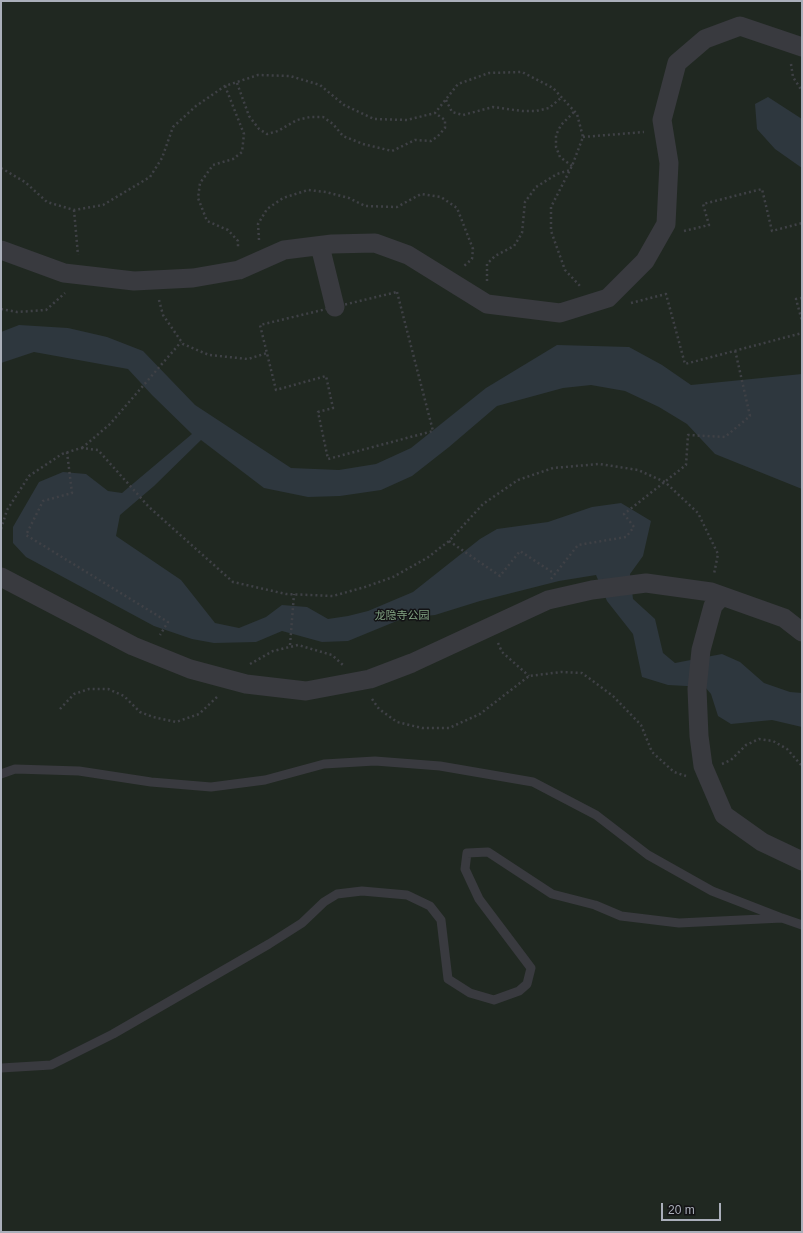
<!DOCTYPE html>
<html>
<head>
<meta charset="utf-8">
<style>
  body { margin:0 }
  #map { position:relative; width:803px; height:1233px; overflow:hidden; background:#18181a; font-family:Arial,sans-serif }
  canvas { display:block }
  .frame { position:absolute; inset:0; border:2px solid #aaafba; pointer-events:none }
  .scale { position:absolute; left:661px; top:1203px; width:60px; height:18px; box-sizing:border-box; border:2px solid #aaafba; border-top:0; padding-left:5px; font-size:12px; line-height:14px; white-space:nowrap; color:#aaafba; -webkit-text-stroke:3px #131315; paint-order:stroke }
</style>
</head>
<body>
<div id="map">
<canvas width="803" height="1233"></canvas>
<div class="frame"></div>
<div class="scale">20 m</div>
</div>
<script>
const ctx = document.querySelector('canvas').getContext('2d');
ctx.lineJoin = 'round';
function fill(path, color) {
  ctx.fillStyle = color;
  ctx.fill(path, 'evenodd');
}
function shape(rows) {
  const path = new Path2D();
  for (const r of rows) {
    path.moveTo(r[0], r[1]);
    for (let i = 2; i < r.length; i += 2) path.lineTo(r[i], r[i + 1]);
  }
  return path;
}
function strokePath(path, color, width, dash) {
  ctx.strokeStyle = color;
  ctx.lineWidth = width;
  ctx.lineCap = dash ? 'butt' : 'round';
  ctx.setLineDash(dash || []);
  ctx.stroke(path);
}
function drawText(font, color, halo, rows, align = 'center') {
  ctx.font = font + ' Arial,"Noto Sans SC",sans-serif';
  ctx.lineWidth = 3;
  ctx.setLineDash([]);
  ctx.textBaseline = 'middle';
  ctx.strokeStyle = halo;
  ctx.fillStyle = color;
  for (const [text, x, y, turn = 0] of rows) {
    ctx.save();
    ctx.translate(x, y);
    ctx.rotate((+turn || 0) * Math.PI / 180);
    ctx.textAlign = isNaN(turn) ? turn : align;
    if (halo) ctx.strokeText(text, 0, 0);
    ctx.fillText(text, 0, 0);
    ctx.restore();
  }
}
const green = shape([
  [1,1,802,1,802,1232,1,1232]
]);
const water = shape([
  [768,97,802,119,802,168,775,149,757,129,755,104],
  [19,325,68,328,107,337,143,351,195,405,291,468,339,470,376,464,411,448,486,388,557,345,629,347,662,365,691,385,802,374,802,489,715,454,687,424,659,407,625,391,591,385,563,388,497,406,449,447,412,476,381,490,340,496,308,497,264,488,201,440,154,486,120,515,116,536,181,580,215,623,239,628,266,617,282,605,307,607,328,619,348,616,368,611,413,592,480,539,497,529,548,522,592,507,621,503,651,521,643,556,630,574,633,599,655,619,663,653,675,663,722,654,740,662,764,683,790,692,802,693,802,727,772,720,731,724,718,716,711,694,705,687,668,685,642,677,633,634,607,601,596,575,559,581,480,601,435,615,404,618,348,641,322,642,282,631,256,642,214,643,192,639,154,626,26,557,13,543,13,527,39,482,63,472,86,474,108,491,122,493,192,434,152,395,128,369,34,352,1,363,1,332]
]);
const path = shape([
  [791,64,793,77,802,91],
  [237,83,249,116,259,129,267,134,278,131,297,120,310,117,323,117,333,124,343,136,363,144,392,151,415,140,431,141,438,136,445,128,445,120,435,113],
  [225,86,244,134,242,152,233,159,213,165,200,183,198,198,207,221,228,230,238,241,238,249],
  [446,100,452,112,463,115,493,107,522,111,536,111,549,108,562,97],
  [583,137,644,132],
  [572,166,560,157,556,147,556,135,561,125,575,111],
  [1,168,25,182,47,202,74,210,103,205,150,177,162,158,173,127,196,106,225,86,258,75,290,76,320,85,344,105,374,119,407,120,435,113,458,84,489,73,522,72,553,88,577,114,583,137,572,166,551,207,551,231,565,270,581,287],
  [74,210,78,255],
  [684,231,709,225,703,204,762,189,772,231,802,223],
  [259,240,258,224,267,209,283,198,308,190,326,192,349,198,365,206,397,207,421,194,441,197,457,208,473,249,472,259,464,266],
  [487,281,487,264,495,256,514,246,522,233,525,202,536,187,557,174,570,170],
  [397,292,433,431,328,459,318,412,333,408,326,376,276,390,260,325,397,292],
  [802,298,796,299,802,321],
  [159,300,163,315,183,344,209,355,248,359,267,353],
  [631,303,666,294,685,364,802,333],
  [1,309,17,312,46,310,65,293],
  [82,448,110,424,181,342],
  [67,452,72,493,43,501,26,535,168,622,160,635],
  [1,529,7,510,29,476,62,454,81,448,98,450,149,507,233,582,286,594,333,596,365,587,393,577,427,558,449,541,483,504,518,480,553,468,599,464,638,470,665,482,698,513,718,554,714,574],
  [449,541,500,576,520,551,555,574],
  [551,579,578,545,626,537,634,527,624,514,686,465,688,435,725,437,750,416,735,350],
  [498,643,502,652,529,676],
  [290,645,294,594],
  [250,664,273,651,298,645,332,655,343,665],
  [372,699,379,709,397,722,422,728,449,728,480,714,529,676,561,672,582,673,613,696,641,725,652,752,674,772,686,776],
  [60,709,74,694,89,689,108,689,124,696,140,712,153,717,176,722,199,714,218,696],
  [722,764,731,760,746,745,759,739,773,741,787,749,802,766]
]);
const lane = shape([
  [1,774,15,769,79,771,151,782,211,787,265,780,324,764,375,761,440,766,533,782,596,815,648,855,712,891,779,917],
  [1,1068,51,1065,113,1034,269,944,302,923,324,902,337,894,362,891,407,895,430,906,441,920,448,979,470,993,494,1000,519,991,527,984,531,968,479,899,465,869,467,853,488,852,552,894,595,905,621,916,679,923,782,918,802,925]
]);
const street = shape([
  [320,246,335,307],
  [1,250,64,273,134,281,193,278,239,270,284,250,332,244,375,243,408,255,487,304,560,313,608,298,645,261,666,224,669,163,662,120,677,63,705,39,740,26,802,47],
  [1,577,133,646,190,669,246,684,306,691,370,679,412,663,548,600,592,590,646,583,711,592,784,618,802,632],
  [721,597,713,606,701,650,697,689,699,736,703,766,724,815,762,842,802,861]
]);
const parkNames = [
  ["龙隐寺公园",402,616]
];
fill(green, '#202821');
fill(water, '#2e373e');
strokePath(path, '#3f4146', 2.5, [2, 3]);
strokePath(lane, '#393a3f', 9);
strokePath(street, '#393a3f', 19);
drawText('11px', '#82a483', '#131315', parkNames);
</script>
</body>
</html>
